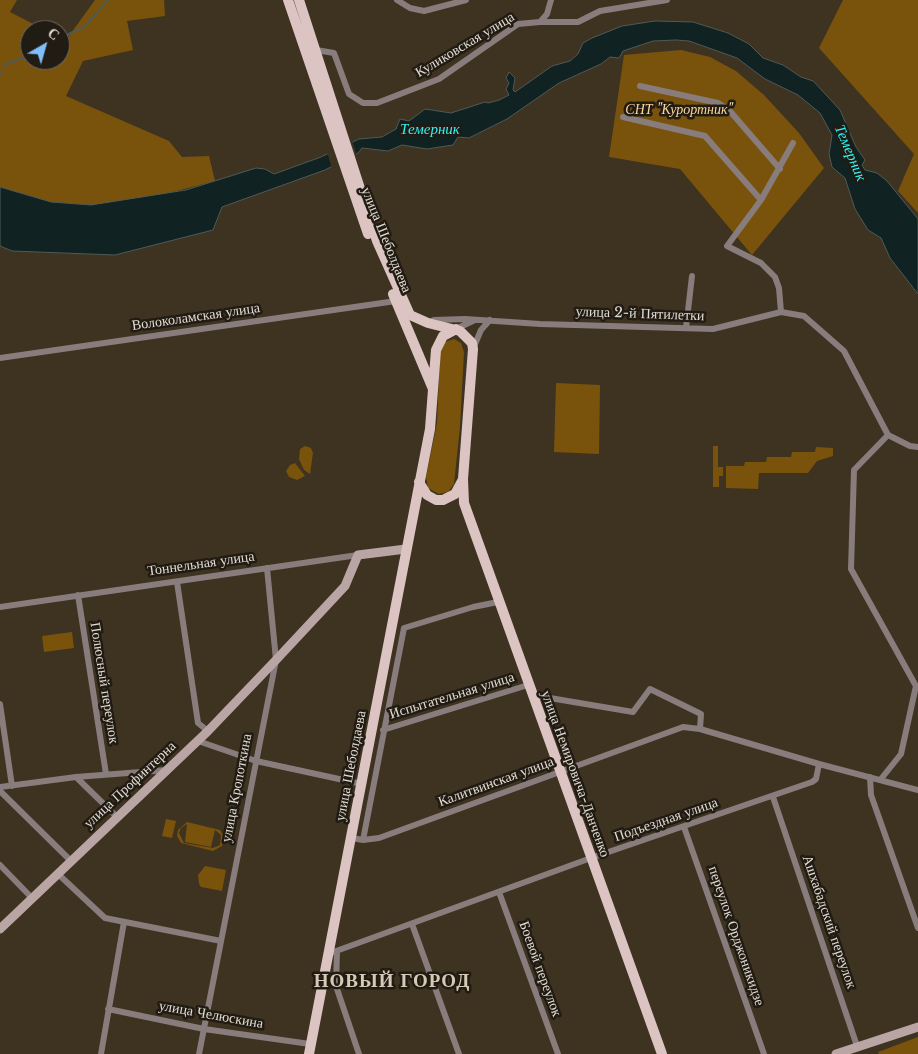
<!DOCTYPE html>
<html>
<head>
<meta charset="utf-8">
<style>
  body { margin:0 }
  #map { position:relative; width:918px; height:1054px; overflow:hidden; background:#3e3221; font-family:"Libre Baskerville",serif }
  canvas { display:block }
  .north { position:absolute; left:20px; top:20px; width:50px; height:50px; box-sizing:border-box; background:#201b13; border:1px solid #6e685f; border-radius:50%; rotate:38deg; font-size:14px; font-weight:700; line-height:20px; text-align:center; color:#e4dcd2 }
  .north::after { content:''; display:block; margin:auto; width:18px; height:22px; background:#81bdfa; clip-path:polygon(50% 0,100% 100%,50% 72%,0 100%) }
</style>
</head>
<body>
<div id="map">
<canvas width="918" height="1054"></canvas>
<div class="north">С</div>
</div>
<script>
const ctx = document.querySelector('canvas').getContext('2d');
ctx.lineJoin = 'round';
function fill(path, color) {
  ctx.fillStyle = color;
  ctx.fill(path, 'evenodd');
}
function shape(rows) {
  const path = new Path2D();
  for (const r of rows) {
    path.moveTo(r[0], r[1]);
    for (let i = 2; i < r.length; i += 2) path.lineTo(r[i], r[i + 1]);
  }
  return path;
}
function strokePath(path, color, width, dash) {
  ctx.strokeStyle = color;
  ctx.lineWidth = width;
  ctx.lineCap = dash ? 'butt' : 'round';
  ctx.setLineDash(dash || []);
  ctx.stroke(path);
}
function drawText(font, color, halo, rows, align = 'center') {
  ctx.font = font + ' "Libre Baskerville",serif';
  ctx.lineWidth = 5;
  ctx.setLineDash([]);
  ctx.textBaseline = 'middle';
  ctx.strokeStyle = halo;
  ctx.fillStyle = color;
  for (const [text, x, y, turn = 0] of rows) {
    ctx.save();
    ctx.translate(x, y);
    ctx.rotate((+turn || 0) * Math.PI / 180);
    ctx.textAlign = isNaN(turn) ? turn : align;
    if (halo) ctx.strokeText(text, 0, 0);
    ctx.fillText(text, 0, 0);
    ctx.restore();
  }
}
const green = shape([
  [0,0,17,0,10,12,45,30,30,30,30,60,60,60,60,38,66,40,95,0,164,0,165,16,127,21,133,50,83,61,66,96,169,141,182,157,209,156,215,181,157,196,91,205,51,202,0,187],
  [843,0,918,0,918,213,898,191,914,154,819,48],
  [681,50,710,57,736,71,764,95,799,133,824,168,752,255,680,169,609,157,624,55],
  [454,339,461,343,464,352,460,426,454,484,448,492,439,494,428,488,426,477,437,423,440,351,445,342],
  [556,383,600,385,599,454,554,452],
  [305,446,311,448,313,453,310,474,304,470,299,459,300,449],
  [713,446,718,446,718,467,723,467,723,476,719,476,719,487,713,487],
  [816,447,833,448,833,456,817,461,808,473,759,473,758,489,726,488,726,466,744,466,745,462,766,462,767,457,791,457,792,452,815,452],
  [295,463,305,476,297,480,289,477,286,471,290,465],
  [72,632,74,648,44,652,42,636],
  [166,819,176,821,172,838,162,836],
  [187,822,220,830,224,837,222,846,213,851,181,843,177,836,178,830],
  [187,824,185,842,211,847,215,830,221,835,220,845,213,848,184,843,179,833,181,828],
  [205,866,226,870,222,891,201,887,199,884,198,875],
  [918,1037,918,1054,879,1054,878,1052]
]);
const water = shape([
  [655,21,693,22,728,33,749,44,763,58,783,65,801,77,813,81,828,97,840,110,856,147,865,160,862,165,865,170,877,173,887,181,918,219,918,294,890,258,881,238,868,230,855,209,845,178,832,167,829,154,832,135,820,113,798,95,765,79,737,58,689,41,676,40,653,41,623,51,619,58,610,57,601,64,559,83,507,119,469,138,458,137,453,145,427,149,402,145,388,151,362,148,358,153,325,170,222,207,213,230,115,255,12,251,0,246,0,187,51,202,91,205,186,190,256,168,265,169,274,174,321,157,359,139,382,137,396,129,400,119,409,121,425,109,451,113,485,102,488,103,499,100,509,95,506,89,509,83,506,78,509,72,515,78,513,90,515,92,552,66,570,61,578,54,583,43,592,38,622,26,655,21]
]);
const pier = shape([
  [352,141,357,156,332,169,327,152]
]);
const stream = shape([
  [60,38,84,27,108,0],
  [4,67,6,64,30,55],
  [0,75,3,72]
]);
const street = shape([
  [397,0,410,8,424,11,466,0],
  [540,22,578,22,600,11,667,0],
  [316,50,334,53,349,94,363,103,377,103,439,79,518,24,540,22,547,14,551,0],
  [640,86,718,103,729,110,780,169],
  [623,117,705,136,761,200],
  [781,312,779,288,775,277,761,263,727,246,761,200,793,143],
  [430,322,434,320,465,319,540,324,713,329,781,312,804,316,844,351,888,435,854,470,851,569,916,686,901,754,881,779],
  [686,328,692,276],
  [456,329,475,320],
  [473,349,481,330,490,320],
  [0,358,396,301],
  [888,435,910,446,918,447],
  [177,582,198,723,208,731],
  [78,595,106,774],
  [0,607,358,555],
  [532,695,633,712,650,689,701,714,700,729],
  [0,704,12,786],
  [383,730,528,685],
  [198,741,256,761,362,784],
  [76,777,116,816],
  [870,777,871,795,918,928],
  [0,787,76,777,167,770],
  [0,791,70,860],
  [773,797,857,1046],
  [684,827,764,1054],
  [352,838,363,840,379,838,683,727,700,729,819,764],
  [363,840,404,628,473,607,498,602],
  [0,865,31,897],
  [57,873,105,918,221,941],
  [499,892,558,1054],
  [412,924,459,1054],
  [337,951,336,986,359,1054],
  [328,954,591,858,812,782,816,779,819,764,918,790],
  [108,1009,204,1029,310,1044],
  [101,1054,124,922],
  [199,1054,276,660,267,568]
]);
const secondary = shape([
  [0,929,208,731,276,660,345,586,358,555,406,549],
  [836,1054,918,1027]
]);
const primary = shape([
  [288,0,368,234],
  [299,0,377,241,410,315,428,323,460,331,472,343,473,349,463,479,464,503,662,1054],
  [393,294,433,389],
  [419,482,427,495,436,500,443,500,455,494,462,481],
  [309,1054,430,429,436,350,443,336,456,329]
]);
const streetNames = [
  ["Куликовская улица",465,45,-31],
  ["улица Шеболдаева",386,240,68],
  ["улица 2-й Пятилетки",640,314,2],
  ["Волоколамская улица",196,317,-8],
  ["Тоннельная улица",201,564,-8],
  ["Полюсный переулок",104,683,81],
  ["Испытательная улица",452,696,-17],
  ["улица Шеболдаева",351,766,-79],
  ["улица Немировича-Данченко",575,774,70],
  ["Калитвинская улица",496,782,-20],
  ["улица Профинтерна",130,785,-43],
  ["улица Кропоткина",237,788,-79],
  ["Подъездная улица",666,820,-19],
  ["Ашхабадский переулок",829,922,71],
  ["переулок Орджоникидзе",736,936,71],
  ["Боевой переулок",540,969,70],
  ["улица Челюскина",211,1015,10]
];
const parkNames = [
  ["СНТ \"Курортник\"",679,110]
];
const waterNames = [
  ["Темерник",430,130],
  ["Темерник",850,153,67]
];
const districtNames = [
  ["НОВЫЙ ГОРОД",392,982]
];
fill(green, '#79530b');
fill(water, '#122');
strokePath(water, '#505a57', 1);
fill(pier, '#3e3221');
strokePath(stream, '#505a57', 2);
strokePath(street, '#887d7c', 6);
strokePath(secondary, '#b8a5a4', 9);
strokePath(primary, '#dcc4c3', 10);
drawText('14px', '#e4dcd2', '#201b13', streetNames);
drawText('italic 14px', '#fdd69c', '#201b13', parkNames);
drawText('italic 15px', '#30f3f4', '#201b13', waterNames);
ctx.letterSpacing = '1px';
drawText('bold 19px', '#d8c9b4', '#201b13', districtNames);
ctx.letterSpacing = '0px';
</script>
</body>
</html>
